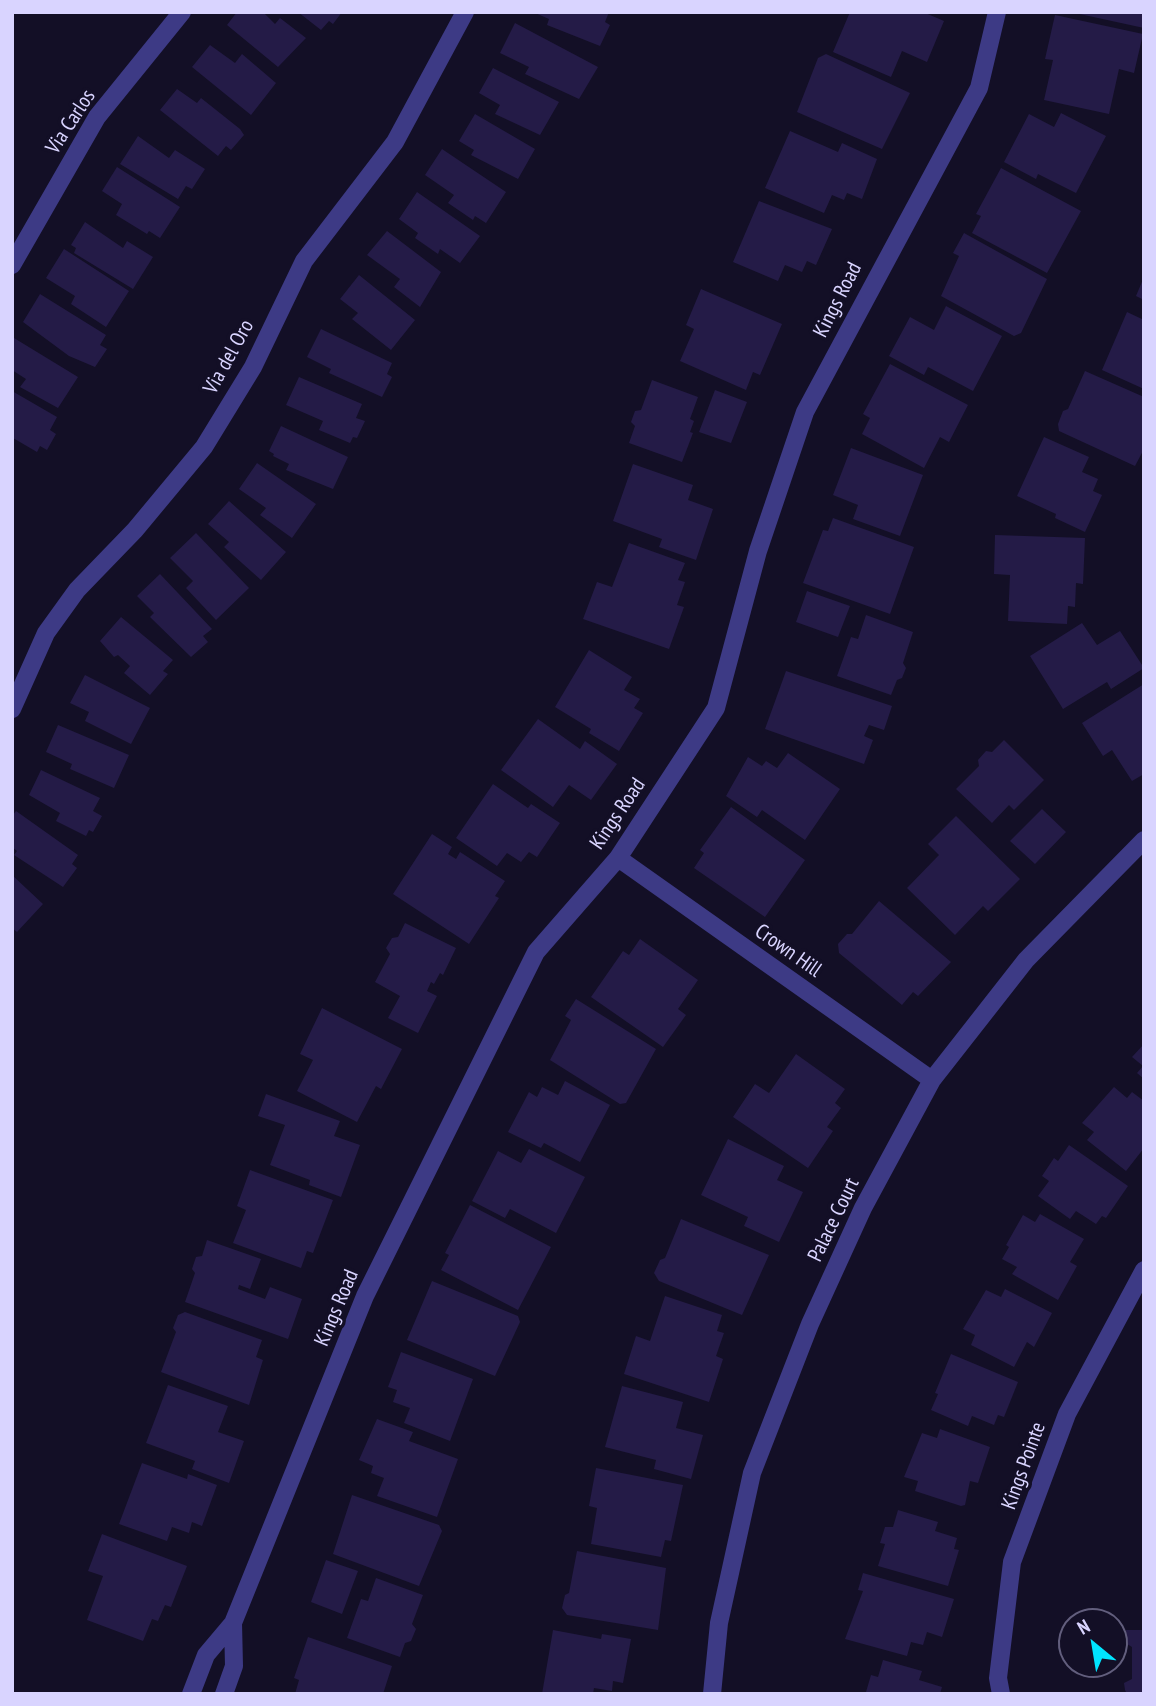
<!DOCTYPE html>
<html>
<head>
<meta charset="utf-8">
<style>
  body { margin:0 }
  #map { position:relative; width:1156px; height:1706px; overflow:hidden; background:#130f26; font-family:"PT Sans Narrow",sans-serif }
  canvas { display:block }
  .frame { position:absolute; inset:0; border:14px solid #d9d4ff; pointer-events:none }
  .north { position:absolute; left:1058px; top:1608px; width:70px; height:70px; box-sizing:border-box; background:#130f26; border:2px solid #625e7d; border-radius:50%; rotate:330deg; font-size:19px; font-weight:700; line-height:28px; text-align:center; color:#d9d4ff }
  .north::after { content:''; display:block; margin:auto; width:24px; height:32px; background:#00e5ff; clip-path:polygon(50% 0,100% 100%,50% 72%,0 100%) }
</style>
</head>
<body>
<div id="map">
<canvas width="1156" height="1706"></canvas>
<div class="frame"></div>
<div class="north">N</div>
</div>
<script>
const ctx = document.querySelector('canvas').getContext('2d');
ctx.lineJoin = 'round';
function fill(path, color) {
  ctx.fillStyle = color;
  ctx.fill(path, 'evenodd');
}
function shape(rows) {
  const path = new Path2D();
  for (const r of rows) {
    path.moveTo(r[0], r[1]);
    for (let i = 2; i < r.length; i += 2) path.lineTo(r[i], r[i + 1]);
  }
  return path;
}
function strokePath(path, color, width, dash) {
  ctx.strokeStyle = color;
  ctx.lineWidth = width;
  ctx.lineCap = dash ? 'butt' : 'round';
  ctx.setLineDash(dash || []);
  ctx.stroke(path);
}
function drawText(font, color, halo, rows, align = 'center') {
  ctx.font = font + ' "PT Sans Narrow",sans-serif';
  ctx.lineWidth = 7;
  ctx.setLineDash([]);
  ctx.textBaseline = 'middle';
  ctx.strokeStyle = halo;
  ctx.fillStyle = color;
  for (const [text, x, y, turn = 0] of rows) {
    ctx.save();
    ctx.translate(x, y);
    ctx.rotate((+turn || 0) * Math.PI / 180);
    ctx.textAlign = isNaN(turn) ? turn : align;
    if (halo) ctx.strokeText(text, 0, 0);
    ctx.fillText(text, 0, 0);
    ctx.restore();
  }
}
const building = shape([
  [237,12,263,12,275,24,280,18,306,38,278,67,227,25],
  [298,12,342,12,333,24,329,21,321,30],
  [533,12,609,12,605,22,610,25,600,46,547,25,549,19],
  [850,12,923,12,944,21,927,62,902,51,891,77,833,52],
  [1076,12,1144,12,1144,28,1075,13],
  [1055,15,1143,34,1134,73,1119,69,1109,114,1044,100,1053,60,1045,59],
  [515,23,598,67,579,99,525,74,529,67,500,53],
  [210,45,235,63,242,54,276,83,251,115,192,67],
  [826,54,910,93,882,149,797,112,818,58],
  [493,68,559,102,540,135,495,114,500,105,479,93],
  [177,89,197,103,201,98,240,129,244,135,231,150,226,146,218,156,160,110],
  [1061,113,1106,136,1076,193,1038,174,1036,179,1004,162,1029,114,1054,127],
  [475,114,535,149,518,179,471,155,474,150,459,141],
  [790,131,838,152,842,143,877,159,862,199,847,193,844,200,832,195,824,213,765,188],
  [138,136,169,158,175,150,205,169,192,189,186,186,178,199,120,164],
  [442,149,506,192,486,223,475,216,473,220,448,203,454,195,425,175],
  [117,167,180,207,160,238,149,231,147,234,116,215,122,204,102,191],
  [1001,168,1081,211,1047,273,972,233,981,216,976,214],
  [417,192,480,236,460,263,440,249,438,254,415,238,418,233,399,219],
  [759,201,832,229,816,265,807,261,802,272,785,265,778,281,733,262],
  [85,222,123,248,127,241,153,257,133,289,74,253,76,248,71,245],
  [387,231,441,272,420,307,394,287,400,279,367,255],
  [964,233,1047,279,1021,333,1014,336,941,296,959,256,953,253],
  [64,249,129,291,106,327,71,304,75,296,46,278],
  [359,275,415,320,391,350,352,319,358,313,340,299],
  [1144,277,1144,300,1136,296],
  [701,289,782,324,760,375,753,372,746,390,680,361,694,329,686,325],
  [40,294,106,335,100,345,107,349,95,367,69,356,23,322],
  [946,306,1002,336,973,391,928,367,924,375,889,356,910,317,934,330],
  [1127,312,1144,320,1144,389,1102,370],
  [321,329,392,363,387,374,392,377,382,397,329,373,331,369,307,357],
  [14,338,78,377,58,408,20,387,26,379,12,370],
  [890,364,968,405,949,442,940,437,924,468,862,434,870,418,863,414],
  [1085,371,1144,397,1144,449,1135,466,1059,431,1058,424,1063,411,1068,409],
  [299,377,362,404,356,418,365,421,357,438,353,437,350,443,319,430,323,421,286,405],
  [652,380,698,397,690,419,694,421,690,432,693,433,682,462,629,443,635,426,631,422,635,411,641,410],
  [715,390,747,402,731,443,699,432],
  [12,391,57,417,50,430,56,434,47,450,40,446,37,452,13,438],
  [281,426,348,457,333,489,286,470,289,464,273,456,274,454,269,451],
  [1044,437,1089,457,1082,472,1098,479,1093,491,1102,495,1085,532,1055,518,1056,514,1017,496],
  [851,448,923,475,900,536,853,519,858,505,833,495],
  [257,463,316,504,292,538,260,515,266,508,239,489],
  [633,464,693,485,688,500,713,509,696,560,659,547,662,539,613,521],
  [229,501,286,552,261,580,224,547,229,542,208,524],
  [833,518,914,547,890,614,803,583,823,530,828,531],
  [196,533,249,588,216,620,186,588,193,581,170,558],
  [995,535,1085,538,1083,584,1076,583,1075,607,1068,606,1067,624,1008,621,1010,575,994,574],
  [629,543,685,563,678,580,685,582,677,605,684,607,669,649,583,619,597,582,612,587],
  [160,574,212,629,203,636,208,642,191,657,150,617,154,613,137,596],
  [807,591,850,606,838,637,796,622],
  [866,615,913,632,903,663,906,668,902,678,897,680,891,695,837,676,851,637,858,639],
  [121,617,173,660,163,671,168,674,150,695,124,673,130,666,118,655,114,657,100,641],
  [1082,623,1097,645,1120,631,1144,668,1111,689,1107,682,1063,709,1030,656],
  [589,650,632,677,624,690,640,699,634,708,643,713,619,751,589,733,591,729,555,707],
  [786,671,892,706,884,730,869,725,864,736,873,740,864,764,765,729],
  [85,675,150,708,131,744,85,721,89,712,70,703],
  [1144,684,1144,774,1132,781,1112,750,1103,756,1082,723],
  [538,719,580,749,585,741,617,764,591,800,569,785,553,807,501,770],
  [58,725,129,755,114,788,70,769,72,764,46,752],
  [1004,740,1044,780,1014,810,1009,805,992,823,956,789,979,766,978,760,986,751,992,752],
  [788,753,840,789,805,840,762,810,757,817,726,796,748,757,762,766,766,761,777,768],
  [41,770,100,798,93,811,102,816,93,832,89,830,86,836,56,821,60,813,29,795],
  [493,784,528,808,531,804,560,823,537,857,529,852,521,862,507,853,497,866,456,838],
  [731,807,805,860,765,917,694,868,704,853,700,850],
  [1042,809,1066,832,1035,864,1010,841],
  [16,811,78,855,72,864,77,868,63,887,14,855,17,851,12,847,12,816],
  [956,816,1020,879,988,911,983,906,955,935,907,888,939,855,928,844],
  [432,834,452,847,448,854,456,859,460,852,505,881,495,896,499,898,469,944,393,894],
  [12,875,43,904,17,932,12,928],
  [879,901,951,962,918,996,913,992,902,1005,839,953,838,944,847,934,852,934],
  [405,923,456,948,443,975,440,973,434,984,431,982,427,991,437,996,418,1033,388,1018,400,996,375,982,390,954,386,948,392,938,398,937],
  [640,939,698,980,678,1009,686,1015,663,1047,591,997,623,951,629,955],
  [576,999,656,1049,626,1103,620,1104,550,1060,571,1020,565,1016],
  [322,1008,402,1049,381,1089,376,1086,357,1122,297,1091,313,1060,300,1054],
  [1144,1044,1144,1079,1137,1073,1143,1066,1132,1057],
  [796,1054,845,1089,835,1103,841,1108,827,1127,833,1131,808,1168,733,1117,755,1084,769,1093],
  [565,1081,610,1105,580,1162,544,1143,541,1148,508,1132,529,1092,537,1097,542,1087,558,1095],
  [1114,1087,1127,1098,1132,1092,1144,1101,1144,1148,1126,1171,1087,1140,1094,1132,1082,1123],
  [266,1094,340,1121,334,1136,360,1145,341,1197,309,1185,310,1180,270,1165,285,1125,258,1116],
  [728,1139,784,1166,777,1180,803,1192,779,1242,744,1226,748,1217,701,1195],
  [1069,1145,1128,1186,1106,1218,1102,1216,1096,1224,1076,1211,1070,1219,1038,1196,1049,1181,1042,1176,1054,1158,1058,1161],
  [529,1149,585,1177,556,1233,510,1209,505,1218,472,1201,498,1151,521,1163],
  [250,1170,333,1200,313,1253,307,1251,301,1268,233,1243,246,1210,237,1206],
  [470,1205,551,1247,518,1310,441,1270,449,1255,445,1253],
  [1040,1214,1084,1239,1070,1262,1077,1266,1058,1300,1012,1274,1017,1267,1002,1259,1009,1247,1006,1245,1023,1215,1035,1222],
  [681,1219,769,1255,742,1315,659,1281,654,1273,660,1260,665,1258],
  [207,1240,261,1259,250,1289,239,1285,238,1289,265,1299,270,1287,302,1299,288,1339,185,1302,195,1273,192,1269,196,1257,202,1256],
  [432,1281,518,1316,520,1322,495,1376,407,1340],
  [1005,1289,1052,1313,1034,1347,1027,1342,1014,1367,971,1345,975,1335,963,1329,986,1290,1001,1297],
  [665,1296,722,1315,717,1331,724,1333,716,1356,723,1359,709,1402,624,1374,636,1336,650,1341],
  [185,1312,262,1340,256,1357,263,1360,249,1405,161,1372,176,1332,173,1328,178,1315],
  [401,1352,473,1379,450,1441,404,1423,410,1408,393,1402,397,1390,388,1387],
  [951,1354,1018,1382,1004,1417,998,1415,994,1425,972,1416,968,1426,931,1410,938,1394,935,1393],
  [168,1385,228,1406,218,1432,244,1441,229,1483,192,1469,195,1461,146,1443],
  [622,1386,683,1402,676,1428,703,1435,691,1479,654,1469,656,1460,605,1447],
  [377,1419,413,1432,409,1441,458,1459,437,1517,377,1496,384,1478,371,1473,373,1466,359,1460],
  [940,1429,990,1447,978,1483,970,1481,965,1505,961,1506,915,1491,918,1481,904,1477,922,1433,937,1438],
  [142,1463,187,1479,188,1474,217,1485,202,1526,192,1522,189,1533,172,1527,167,1541,119,1524],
  [596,1468,683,1485,671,1541,665,1540,661,1557,591,1544,597,1508,589,1506],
  [352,1495,439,1525,442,1531,419,1586,333,1554],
  [898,1510,938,1522,935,1531,957,1538,954,1549,959,1550,948,1586,878,1566,885,1544,880,1543,885,1527,893,1527],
  [102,1534,187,1566,171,1607,165,1605,158,1621,152,1619,143,1641,87,1620,103,1576,88,1571],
  [577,1551,666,1568,658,1630,567,1615,562,1608,565,1595,569,1593],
  [326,1560,358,1571,342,1614,311,1602],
  [863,1573,954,1599,942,1637,927,1632,923,1645,911,1642,907,1656,845,1639,863,1591,858,1590],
  [376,1578,423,1595,412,1624,416,1629,411,1641,405,1643,400,1657,347,1638,361,1599,368,1601],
  [553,1630,601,1639,602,1634,631,1639,623,1683,613,1681,612,1691,594,1688,593,1694,542,1694],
  [1126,1630,1144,1630,1144,1694,1127,1694,1125,1690,1124,1683,1132,1679,1132,1647,1127,1644],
  [308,1637,392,1666,383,1694,295,1694,299,1680,294,1678],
  [883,1660,922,1671,919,1680,942,1687,940,1694,866,1692,871,1675,878,1677]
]);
const street = shape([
  [12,265,97,117,182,12],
  [12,709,46,633,77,590,135,530,204,447,253,367,304,261,395,142,465,12],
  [618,858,932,1080],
  [191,1694,206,1655,233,1623,365,1296,536,952,618,858,716,708,758,551,805,412,979,88,997,12],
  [224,1694,234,1666,233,1623],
  [712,1694,719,1623,752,1473,810,1324,863,1208,932,1080,1026,960,1144,840],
  [1001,1694,998,1678,1012,1562,1067,1414,1144,1270]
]);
const streetNames = [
  ["Via Carlos",71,122,-57],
  ["Kings Road",838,300,-63],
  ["Via del Oro",229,357,-61],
  ["Kings Road",618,814,-56],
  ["Crown Hill",788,951,35],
  ["Palace Court",834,1220,-64],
  ["Kings Road",337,1308,-67],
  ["Kings Pointe",1024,1466,-70]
];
fill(building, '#241b47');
strokePath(street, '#3d3a85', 18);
drawText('21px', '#d9d4ff', '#130f26', streetNames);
</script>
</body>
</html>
